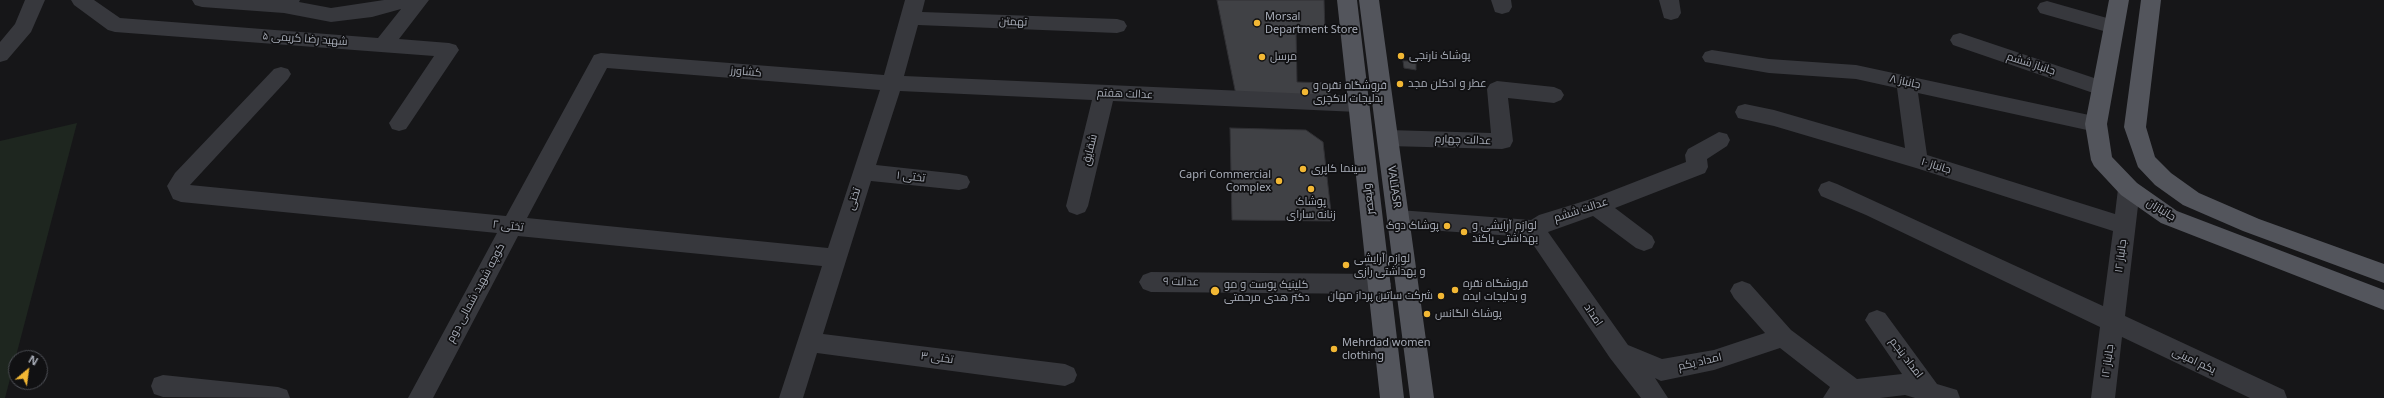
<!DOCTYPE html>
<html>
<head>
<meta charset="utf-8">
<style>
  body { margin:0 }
  #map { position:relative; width:2384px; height:398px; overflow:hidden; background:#161618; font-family:"Noto Sans",sans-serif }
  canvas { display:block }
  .north { position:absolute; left:8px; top:350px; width:40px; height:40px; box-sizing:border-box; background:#111113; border:1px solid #4d4f55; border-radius:50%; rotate:29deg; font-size:11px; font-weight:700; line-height:16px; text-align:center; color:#a8adb8 }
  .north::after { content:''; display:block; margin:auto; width:14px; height:18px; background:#f2b734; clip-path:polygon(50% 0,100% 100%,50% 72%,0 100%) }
</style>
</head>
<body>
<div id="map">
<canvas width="2384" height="398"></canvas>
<div class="north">N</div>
</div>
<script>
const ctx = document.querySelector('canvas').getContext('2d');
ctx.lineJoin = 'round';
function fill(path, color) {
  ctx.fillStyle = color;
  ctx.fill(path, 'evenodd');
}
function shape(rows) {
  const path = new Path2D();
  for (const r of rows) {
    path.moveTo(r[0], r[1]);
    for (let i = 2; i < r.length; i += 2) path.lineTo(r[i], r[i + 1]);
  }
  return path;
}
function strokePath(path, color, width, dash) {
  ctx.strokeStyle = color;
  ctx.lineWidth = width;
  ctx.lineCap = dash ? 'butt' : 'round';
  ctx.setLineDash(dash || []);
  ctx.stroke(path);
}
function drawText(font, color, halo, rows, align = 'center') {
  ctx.font = font + ' "Noto Sans",Cairo,sans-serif';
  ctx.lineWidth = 3.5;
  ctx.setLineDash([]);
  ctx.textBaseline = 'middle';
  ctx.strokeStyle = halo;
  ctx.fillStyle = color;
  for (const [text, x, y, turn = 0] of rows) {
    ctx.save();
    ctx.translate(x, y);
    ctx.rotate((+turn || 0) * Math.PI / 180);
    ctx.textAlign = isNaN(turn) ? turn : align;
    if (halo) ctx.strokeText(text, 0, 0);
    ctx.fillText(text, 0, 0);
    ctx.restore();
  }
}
const green = shape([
  [77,123,5,398,0,398,0,141]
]);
const building = shape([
  [1217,0,1324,0,1325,32,1296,31,1297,82,1330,83,1330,97,1236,95,1217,0],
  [1403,61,1416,61,1416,70,1404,68,1403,61],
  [1230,128,1306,130,1323,142,1332,221,1232,220,1230,128]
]);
const street = shape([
  [25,0,45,0,31,32,7,60,0,62,0,42,15,24,25,0],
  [71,0,94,0,120,18,378,38,401,9,372,17,331,22,284,13,202,7,195,5,192,0,300,0,299,2,331,8,384,0,429,0,399,39,449,43,456,45,459,50,406,129,399,131,392,129,389,123,434,56,115,32,108,30,74,5,71,0],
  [905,0,925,0,922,12,1117,19,1124,21,1127,26,1124,31,1117,33,918,25,904,76,1358,96,1365,99,1368,104,1365,109,1358,112,1113,101,1088,206,1085,212,1077,215,1069,212,1066,206,1092,100,900,91,876,165,959,174,967,176,970,182,967,188,959,190,871,181,823,334,1065,364,1074,368,1077,375,1074,382,1065,386,817,353,803,398,779,398,822,266,518,236,433,398,408,398,497,233,181,202,173,199,167,186,175,173,274,69,281,67,288,69,291,74,288,79,190,185,506,216,594,55,601,53,884,75,905,0],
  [607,68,880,90,828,248,527,218,607,68],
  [1491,0,1511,0,1512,7,1509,12,1502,14,1495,12,1491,0],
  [1659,0,1679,0,1681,13,1678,18,1671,20,1664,18,1659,0],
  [2047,1,2121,22,2124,27,2121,32,2114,34,2040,13,2037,8,2040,3,2047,1],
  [1960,33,2109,83,2112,88,2109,93,2102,96,1953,45,1950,40,1953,35,1960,33],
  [1712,50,1769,59,1856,65,2103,118,2107,124,2103,130,2096,132,1918,93,1927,155,2115,214,2118,189,2121,183,2129,180,2137,183,2140,189,2125,316,2284,390,2287,398,2250,398,2122,337,2115,398,2091,398,2100,327,1866,215,1821,196,1818,190,1821,184,1829,181,1837,184,2103,306,2113,231,1916,168,1774,126,1738,118,1735,112,1738,106,1745,104,1774,110,1905,148,1897,88,1856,79,1769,73,1705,62,1702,57,1705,52,1712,50],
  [1497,81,1554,87,1561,90,1564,95,1561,100,1554,103,1508,98,1513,141,1510,147,1502,149,1388,146,1381,144,1377,138,1381,132,1388,130,1491,133,1487,89,1490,84,1497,81],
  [1719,132,1727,134,1730,140,1727,146,1707,159,1708,167,1705,173,1615,208,1652,236,1655,242,1652,248,1644,251,1636,248,1593,216,1548,232,1628,345,1662,359,1714,350,1765,333,1734,298,1730,291,1734,284,1742,281,1750,284,1791,330,1857,379,1902,374,1865,320,1869,313,1877,310,1885,313,1937,384,1957,390,1960,398,1915,398,1905,395,1880,398,1823,398,1830,387,1780,348,1714,370,1661,381,1655,378,1668,398,1641,398,1610,358,1528,237,1399,228,1391,225,1388,219,1391,213,1399,210,1531,220,1539,215,1591,199,1686,162,1685,155,1688,149,1719,132],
  [1151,272,1379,274,1387,277,1391,284,1387,291,1379,294,1151,292,1143,289,1139,282,1143,275,1151,272],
  [163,375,278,387,287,390,290,398,163,397,154,394,151,386,154,378,163,375]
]);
const primary = shape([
  [1337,0,1357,0,1404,398,1380,398,1337,0],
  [1359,0,1379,0,1434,398,1410,398,1359,0],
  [2109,0,2129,0,2107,124,2112,157,2137,183,2177,211,2384,290,2384,310,2161,223,2121,195,2094,166,2091,160,2085,124,2109,0],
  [2141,0,2161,0,2146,127,2155,157,2171,173,2199,193,2259,219,2384,264,2384,283,2243,231,2183,205,2155,185,2138,167,2124,127,2141,0]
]);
const markers = [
  [1257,23,4,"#f2b734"],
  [1401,56,4,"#f2b734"],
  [1262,57,4,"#f2b734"],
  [1400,84,4,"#f2b734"],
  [1305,92,4,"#f2b734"],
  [1303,169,4,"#f2b734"],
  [1279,181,4,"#f2b734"],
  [1311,189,4,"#f2b734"],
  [1447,226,4,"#f2b734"],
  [1464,232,4,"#f2b734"],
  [1346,265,4,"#f2b734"],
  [1455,290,4,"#f2b734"],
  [1215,291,5,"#f2b734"],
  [1441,296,4,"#f2b734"],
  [1427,314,4,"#f2b734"],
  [1334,349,4,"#f2b734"]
];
const poiNames = [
  ["Morsal",1265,17],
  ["Department Store",1265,30],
  ["پوشاک نارنجی",1409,56],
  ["مرسل",1270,57],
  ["عطر و ادکلن مجد",1408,84],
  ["فروشگاه نقره و",1313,86],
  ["بدلیجات لاکچری",1313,99],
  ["سینما کاپری",1311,169],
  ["Capri Commercial",1271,175,"right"],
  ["Complex",1271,188,"right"],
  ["پوشاک",1311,202,"center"],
  ["زنانه سارای",1311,215,"center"],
  ["پوشاک دوک",1439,226,"right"],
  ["لوازم آرایشی و",1472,226],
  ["بهداشتی یاکند",1472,239],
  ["لوازم آرایشی",1354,259],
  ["و بهداشتی رازی",1354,272],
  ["فروشگاه نقره",1463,284],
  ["و بدلیجات ایده",1463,297],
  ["کلینیک پوست و مو",1224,285],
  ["دکتر هدی مرحمتی",1224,298],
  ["شرکت ساتین پرداز مهان",1433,296,"right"],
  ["پوشاک الگانس",1435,314],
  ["Mehrdad women",1342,343],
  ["clothing",1342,356]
];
const streetNames = [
  ["تهمتن",1013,22,2],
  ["شهید رضا کریمی ۵",305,39,4],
  ["جانباز ششم",2031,64,18],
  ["کشاورز",746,72,5],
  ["جانباز ۸",1905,82,12],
  ["عدالت هفتم",1125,94,2],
  ["عدالت چهارم",1463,140,2],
  ["شقایق",1090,150,-76],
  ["۱۰ جانباز",1936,166,17],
  ["۱ تختی",911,177,6],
  ["VALIASR",1394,187,82],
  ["تختی",854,199,-72],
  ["ولیعصر",1369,199,-97],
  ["عدالت ششم",1581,210,-18],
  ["جانبازان",2161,210,31],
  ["تختی ۲",508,226,6],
  ["۱۲ جانباز",2121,256,-83],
  ["عدالت ۹",1181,282,1],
  ["کوچه شهید شمالی دوم",476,293,-62],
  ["امداد",1593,315,56],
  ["تختی ۳",937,358,7],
  ["امداد پنجم",1906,358,53],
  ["جانباز ۱۲",2108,361,-82],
  ["یکم امینی",2194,361,25],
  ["امداد یکم",1700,362,-13]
];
fill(green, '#1e261f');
fill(building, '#404145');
strokePath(building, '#303034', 1);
fill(street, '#37383d');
fill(primary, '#53555c');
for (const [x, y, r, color] of markers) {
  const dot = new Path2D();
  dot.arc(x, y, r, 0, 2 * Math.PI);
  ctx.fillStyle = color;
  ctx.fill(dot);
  strokePath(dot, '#111113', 1.5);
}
drawText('11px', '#a8adb8', '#111113', poiNames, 'left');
drawText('11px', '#a8adb8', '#111113', streetNames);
</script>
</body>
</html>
